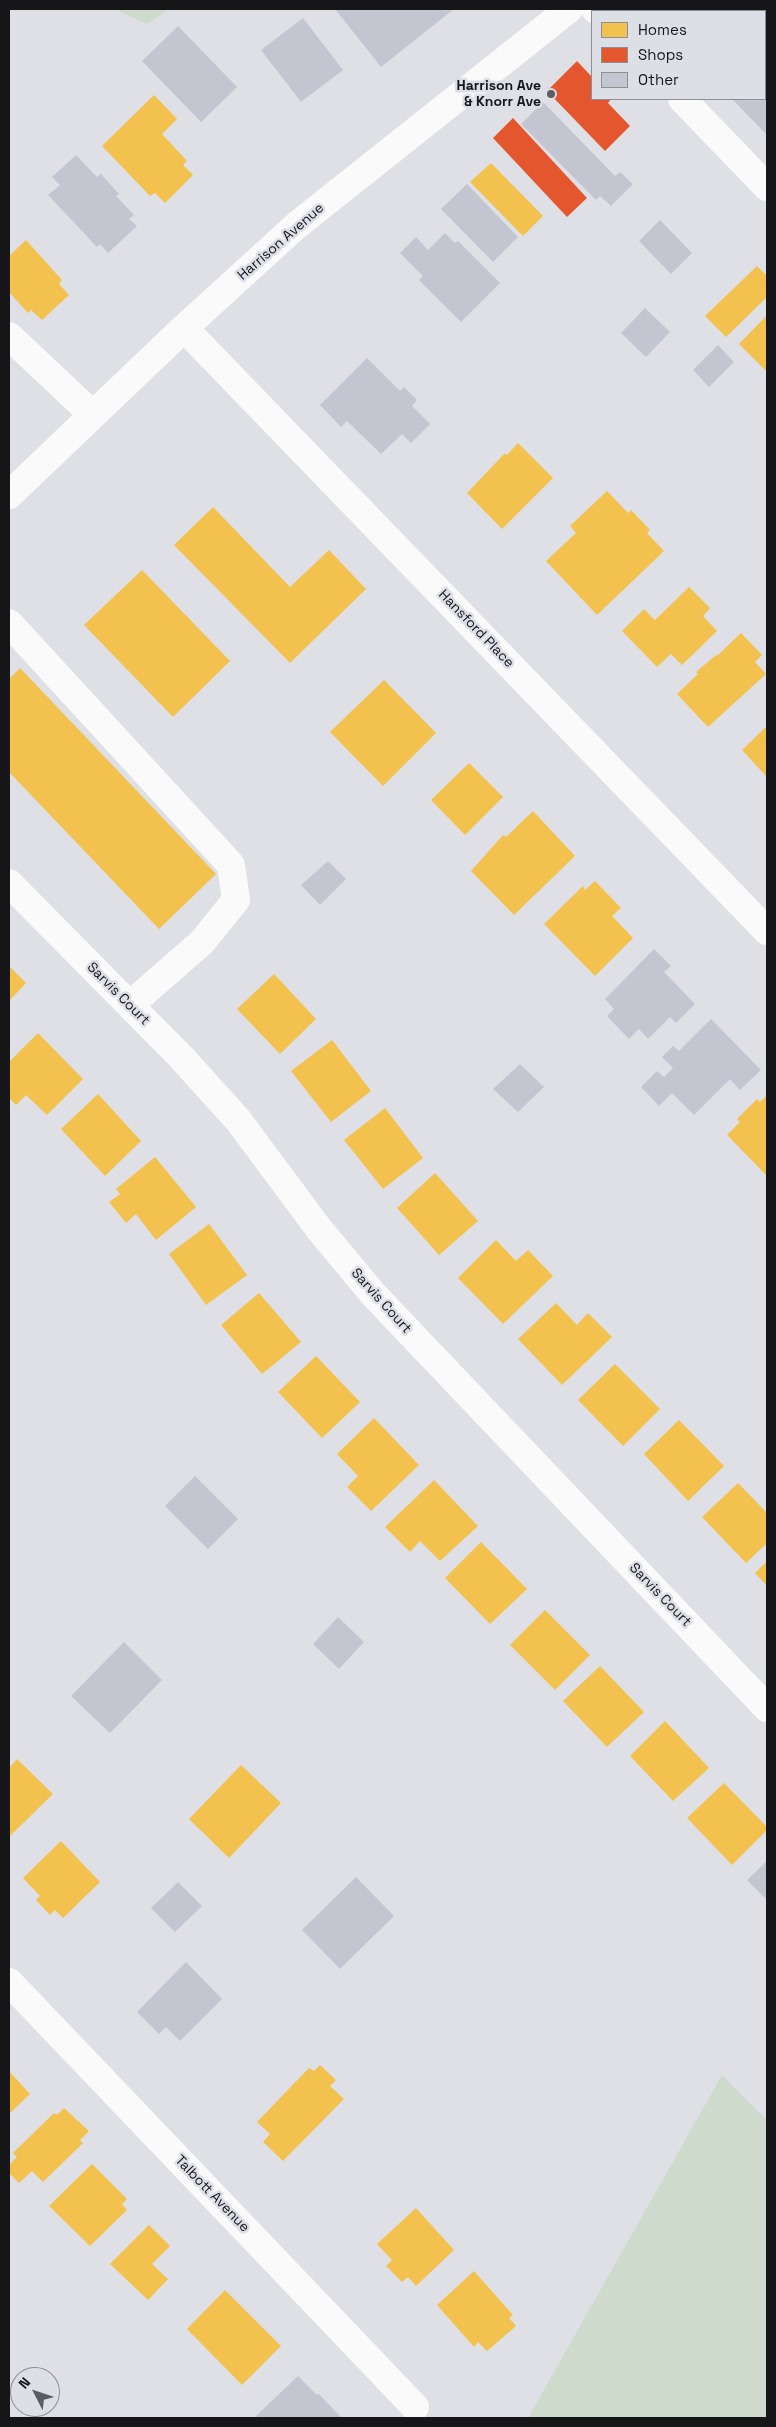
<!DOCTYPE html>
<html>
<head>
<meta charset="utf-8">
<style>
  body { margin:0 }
  #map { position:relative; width:776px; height:2427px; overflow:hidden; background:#dfe0e5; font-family:"Space Grotesk",sans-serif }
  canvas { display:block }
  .frame { position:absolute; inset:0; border:10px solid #161619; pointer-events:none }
  .legend { position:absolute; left:591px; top:10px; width:175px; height:90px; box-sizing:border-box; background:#dddfe7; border:1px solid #8d8f95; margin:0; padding:6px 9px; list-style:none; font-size:15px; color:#161619 }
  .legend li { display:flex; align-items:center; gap:10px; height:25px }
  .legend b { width:25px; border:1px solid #8d8f95 }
  .north { position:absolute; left:10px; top:2367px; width:50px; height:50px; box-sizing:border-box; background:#dddfe7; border:1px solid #8d8f95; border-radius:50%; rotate:311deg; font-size:14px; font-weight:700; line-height:20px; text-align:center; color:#161619 }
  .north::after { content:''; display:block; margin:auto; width:18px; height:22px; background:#5c5d60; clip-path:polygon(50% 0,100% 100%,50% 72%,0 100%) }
</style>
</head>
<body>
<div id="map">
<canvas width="776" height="2427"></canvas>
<div class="frame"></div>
<ul class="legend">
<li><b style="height:14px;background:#f2c14e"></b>Homes</li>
<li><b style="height:14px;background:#e4572e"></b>Shops</li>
<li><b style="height:14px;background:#c3c6d1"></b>Other</li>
</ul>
<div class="north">N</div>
</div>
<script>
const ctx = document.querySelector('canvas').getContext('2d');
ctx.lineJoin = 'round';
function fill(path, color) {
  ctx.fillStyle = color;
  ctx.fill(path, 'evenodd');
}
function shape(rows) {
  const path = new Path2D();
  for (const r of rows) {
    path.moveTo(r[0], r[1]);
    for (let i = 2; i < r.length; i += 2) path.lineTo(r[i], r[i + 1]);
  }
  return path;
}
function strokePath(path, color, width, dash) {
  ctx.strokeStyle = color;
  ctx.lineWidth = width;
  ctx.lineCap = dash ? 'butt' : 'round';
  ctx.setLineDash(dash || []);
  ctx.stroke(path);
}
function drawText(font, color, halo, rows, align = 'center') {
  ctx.font = font + ' "Space Grotesk",sans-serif';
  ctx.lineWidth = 5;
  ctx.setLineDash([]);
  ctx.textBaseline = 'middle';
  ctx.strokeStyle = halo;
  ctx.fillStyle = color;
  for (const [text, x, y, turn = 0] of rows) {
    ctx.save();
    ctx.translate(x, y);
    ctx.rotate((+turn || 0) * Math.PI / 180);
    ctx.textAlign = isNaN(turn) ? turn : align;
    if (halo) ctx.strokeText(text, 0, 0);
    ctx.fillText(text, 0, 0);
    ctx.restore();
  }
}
const green = shape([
  [115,9,169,9,147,24],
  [722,2075,767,2120,767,2418,528,2418]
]);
const homes = shape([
  [154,95,177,119,162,134,187,161,183,165,193,175,165,203,155,193,150,196,102,146],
  [491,163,543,216,523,236,470,182],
  [26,240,62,280,59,284,69,295,42,320,31,310,28,313,9,292,9,256],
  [757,266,767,276,767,297,726,337,705,316],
  [767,315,767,372,739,344],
  [518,443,553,478,502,529,467,493,505,453,507,455],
  [607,491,628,513,631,510,650,530,647,533,664,551,597,615,546,561,576,533,570,526],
  [213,507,290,587,329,550,366,589,290,663,174,545],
  [142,570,230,661,173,717,84,625],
  [689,587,710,608,703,616,717,631,682,665,671,654,657,667,622,631,644,609,655,620],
  [741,633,762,655,755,662,766,674,708,727,677,694,698,674,696,672,716,655,717,656],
  [20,668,216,874,159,929,9,772,9,679],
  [384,680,436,733,383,786,330,732],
  [767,726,767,777,742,750],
  [469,763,503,797,465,835,431,800],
  [533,811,575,856,514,915,471,871,503,835,506,837],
  [595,881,621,908,612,916,633,938,595,976,544,924,583,886,585,890],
  [9,966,26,983,9,1001],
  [274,974,316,1019,280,1054,237,1009],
  [38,1033,83,1079,47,1115,26,1095,16,1105,9,1098,9,1062],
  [332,1040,371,1091,331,1122,291,1071],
  [98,1094,141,1141,105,1176,61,1129],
  [767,1095,767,1176,727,1135,740,1122,737,1119,757,1099,760,1102],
  [385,1108,423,1158,383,1189,344,1140],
  [155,1157,196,1207,156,1240,136,1214,126,1223,109,1202,120,1194,116,1189],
  [435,1173,478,1221,439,1255,397,1208],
  [209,1224,247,1275,206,1305,169,1254],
  [496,1240,516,1261,528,1250,553,1276,503,1324,458,1278],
  [259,1293,301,1342,262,1374,221,1325],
  [556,1303,577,1325,588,1313,612,1337,562,1385,518,1339],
  [316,1356,360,1402,322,1438,278,1392],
  [615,1364,660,1409,623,1446,578,1400],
  [374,1418,419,1465,371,1511,347,1487,358,1476,337,1454],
  [679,1420,724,1466,688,1501,644,1454],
  [434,1480,478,1526,440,1561,420,1541,410,1552,385,1527],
  [738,1483,767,1513,767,1543,746,1563,702,1517],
  [481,1542,527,1589,490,1624,445,1578],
  [767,1561,767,1586,755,1573],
  [545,1610,590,1655,555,1690,510,1645],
  [600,1666,644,1712,607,1747,563,1701],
  [665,1721,709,1768,673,1801,630,1756],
  [17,1759,53,1794,9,1837,9,1768],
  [241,1765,281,1803,229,1858,189,1819],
  [724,1783,767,1827,767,1830,732,1865,687,1818],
  [61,1841,100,1882,63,1918,55,1910,50,1915,36,1900,40,1896,23,1878],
  [320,2065,336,2080,330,2086,344,2099,283,2161,263,2142,270,2134,257,2122,309,2068,314,2071],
  [9,2071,30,2094,9,2114],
  [64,2108,89,2131,80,2140,83,2143,43,2182,32,2171,19,2183,9,2173,9,2165,17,2157,13,2153,54,2113,57,2115],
  [92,2164,127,2199,122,2204,127,2210,90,2246,49,2206],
  [416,2208,454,2250,416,2286,408,2277,402,2282,386,2266,392,2260,377,2244],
  [149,2225,170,2246,152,2264,168,2279,148,2300,110,2264],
  [474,2271,513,2315,509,2318,516,2326,487,2351,478,2342,474,2347,437,2305],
  [225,2290,281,2346,242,2385,187,2329]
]);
const shops = shape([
  [577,61,592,77,592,99,611,99,608,103,630,126,605,151,547,91],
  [513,118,587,198,567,217,493,138]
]);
const building = shape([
  [335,9,454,9,381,67],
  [656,9,696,9,699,11,654,11],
  [303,18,343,70,301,102,261,50],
  [178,26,237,87,201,122,142,61],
  [765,74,767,77,767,135,732,99,765,99],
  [543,102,615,176,620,172,633,184,611,206,600,196,596,200,521,124],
  [76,155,97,177,101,174,119,194,116,196,134,215,129,219,137,226,108,253,100,244,97,247,48,195,60,185,52,177],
  [467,184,518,237,493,262,441,209],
  [660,220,692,253,671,274,639,241],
  [445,233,455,243,458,241,500,283,461,322,419,280,423,276,400,253,416,237,428,250],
  [645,308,670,332,646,357,621,333],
  [718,345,734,362,709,387,693,370],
  [367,358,400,391,404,387,417,400,412,406,430,424,411,443,402,434,381,454,347,421,341,427,320,405],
  [328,861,346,879,320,905,301,885],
  [654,949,671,966,664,972,695,1004,676,1023,670,1017,648,1039,639,1029,629,1039,607,1016,614,1009,605,999],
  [711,1019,761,1070,740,1090,730,1079,694,1115,672,1093,659,1106,641,1087,657,1071,664,1077,673,1068,662,1057,673,1046,679,1051],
  [520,1064,544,1087,518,1112,493,1089],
  [195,1476,238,1519,208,1549,165,1506],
  [338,1617,364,1642,339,1669,313,1644],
  [124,1642,162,1680,110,1733,71,1696],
  [767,1861,767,1900,747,1880],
  [356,1877,394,1916,340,1969,302,1930],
  [178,1882,202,1906,175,1932,151,1908],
  [186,1962,222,1999,180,2041,166,2027,159,2034,137,2012],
  [298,2376,317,2395,319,2394,342,2418,259,2418,256,2416]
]);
const minor = shape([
  [595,9,598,11],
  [682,99,767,187],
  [184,328,767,931],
  [9,336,93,415],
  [9,623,231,865,236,900,202,942,130,1005],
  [9,883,181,1057,238,1120,319,1229,373,1294,767,1708],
  [9,1982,415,2407]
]);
const major = shape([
  [9,495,184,328,297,225,569,9]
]);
const markers = [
  [551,94,5,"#5c5d60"]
];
const poiNames = [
  ["Harrison Ave",541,86],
  ["& Knorr Ave",541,102]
];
const streetNames = [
  ["Harrison Avenue",281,242,-41],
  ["Hansford Place",476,629,46],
  ["Sarvis Court",118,994,45],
  ["Sarvis Court",381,1301,48],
  ["Sarvis Court",660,1595,46],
  ["Talbott Avenue",212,2194,46]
];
fill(green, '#cddacc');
fill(homes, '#f2c14e');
fill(shops, '#e4572e');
fill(building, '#c3c6d1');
strokePath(minor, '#fafafb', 28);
strokePath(major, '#fafafb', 28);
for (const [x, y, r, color] of markers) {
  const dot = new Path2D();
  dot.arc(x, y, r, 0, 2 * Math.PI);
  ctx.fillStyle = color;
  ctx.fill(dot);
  strokePath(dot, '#dddfe7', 2);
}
drawText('bold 14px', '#161619', '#dddfe7', poiNames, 'right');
drawText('14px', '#161619', '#dddfe7', streetNames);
</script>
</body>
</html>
